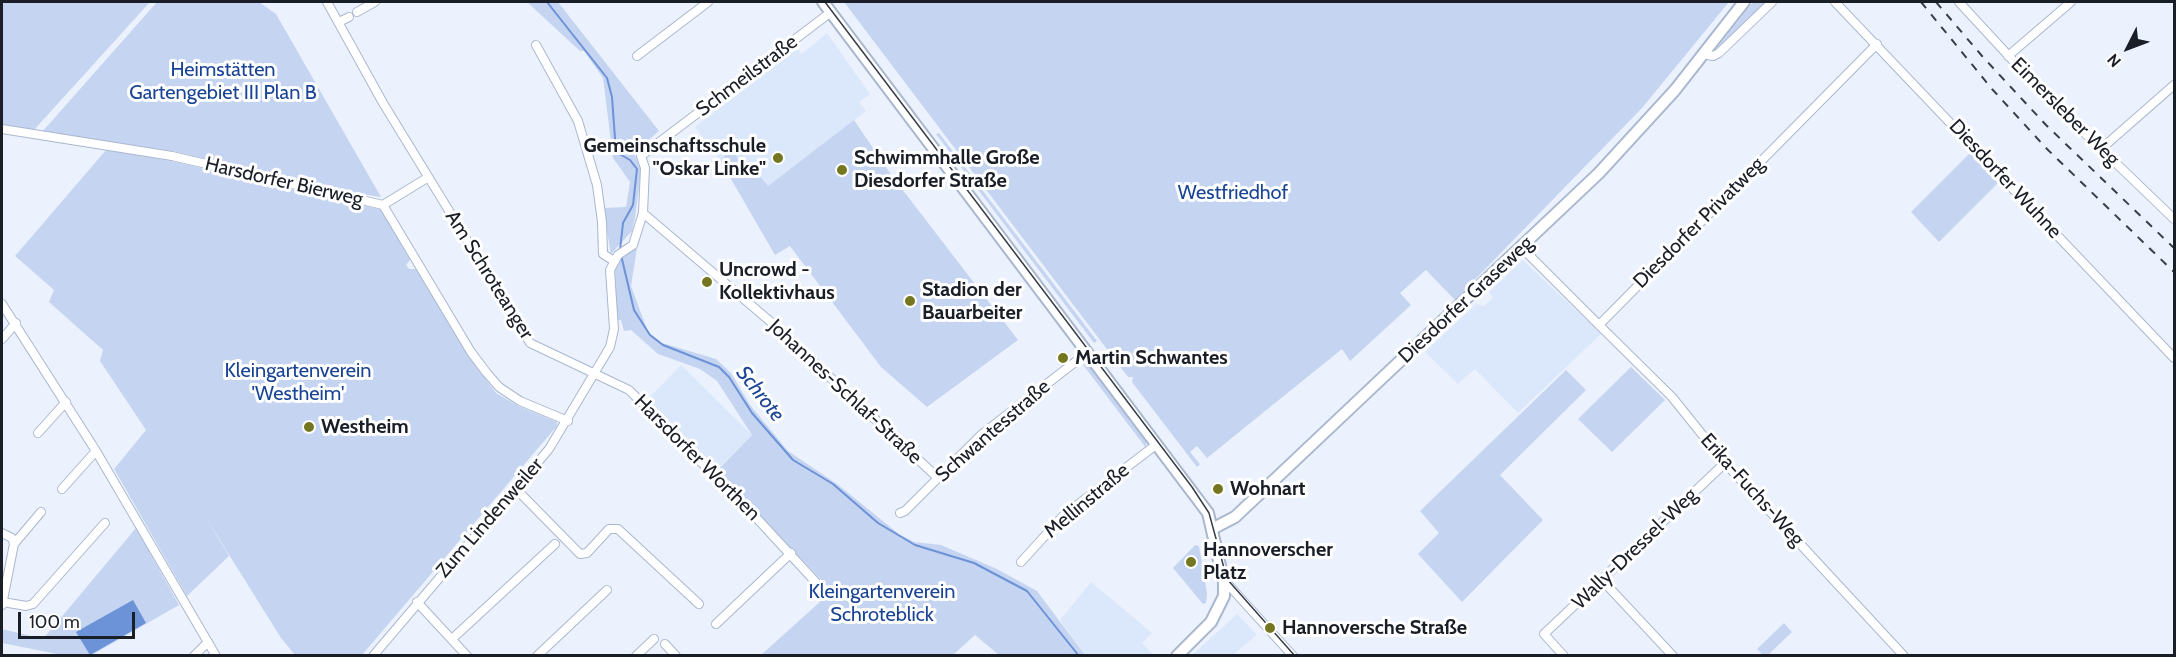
<!DOCTYPE html>
<html>
<head>
<meta charset="utf-8">
<style>
  body { margin:0 }
  #map { position:relative; width:2176px; height:657px; overflow:hidden; background:#ecf2fd; font-family:Cabin,sans-serif }
  canvas { display:block }
  .frame { position:absolute; inset:0; border:3px solid #191e27; pointer-events:none }
  .north { position:absolute; left:2098px; top:18px; width:60px; height:60px; -webkit-text-stroke:4px #fff; paint-order:stroke; rotate:228deg; font-size:16px; font-weight:700; line-height:24px; text-align:center; color:#191e27 }
  .north::after { content:''; display:block; margin:auto; width:21px; height:27px; background:#191e27; clip-path:polygon(50% 0,100% 100%,50% 72%,0 100%) }
  .scale { position:absolute; left:18px; top:612px; width:117px; height:27px; box-sizing:border-box; border:3px solid #191e27; border-top:0; padding-left:8px; font-size:18px; line-height:21px; white-space:nowrap; color:#191e27; -webkit-text-stroke:4px #fff; paint-order:stroke }
</style>
</head>
<body>
<div id="map">
<canvas width="2176" height="657"></canvas>
<div class="frame"></div>
<div class="north">N</div>
<div class="scale">100 m</div>
</div>
<script>
const ctx = document.querySelector('canvas').getContext('2d');
ctx.lineJoin = 'round';
function fill(path, color) {
  ctx.fillStyle = color;
  ctx.fill(path, 'evenodd');
}
function shape(rows) {
  const path = new Path2D();
  for (const r of rows) {
    path.moveTo(r[0], r[1]);
    for (let i = 2; i < r.length; i += 2) path.lineTo(r[i], r[i + 1]);
  }
  return path;
}
function strokePath(path, color, width, dash) {
  ctx.strokeStyle = color;
  ctx.lineWidth = width;
  ctx.lineCap = dash ? 'butt' : 'round';
  ctx.setLineDash(dash || []);
  ctx.stroke(path);
}
function drawText(font, color, halo, rows, align = 'center') {
  ctx.font = font + ' Cabin,sans-serif';
  ctx.lineWidth = 6;
  ctx.setLineDash([]);
  ctx.textBaseline = 'middle';
  ctx.strokeStyle = halo;
  ctx.fillStyle = color;
  for (const [text, x, y, turn = 0] of rows) {
    ctx.save();
    ctx.translate(x, y);
    ctx.rotate((+turn || 0) * Math.PI / 180);
    ctx.textAlign = isNaN(turn) ? turn : align;
    if (halo) ctx.strokeText(text, 0, 0);
    ctx.fillText(text, 0, 0);
    ctx.restore();
  }
}
const built = shape([
  [827,33,870,94,859,102,866,111,768,186,748,174,732,151,720,160,695,127,797,49,802,54],
  [1523,260,1601,334,1518,413,1475,369,1458,384,1425,352,1476,304,1484,306,1493,298,1489,292],
  [681,365,752,435,717,470,647,400],
  [1091,582,1152,633,1142,643,1154,655,1085,655,1060,620],
  [1237,614,1257,635,1233,655,1191,656]
]);
const green = shape([
  [2,2,150,2,33,131,2,125],
  [157,2,259,2,276,14,381,197,341,191,173,151,42,132],
  [527,2,558,2,659,131,634,153,641,171,635,218,632,231,611,254,603,208,626,207,630,182,613,158,603,78,584,51,580,51],
  [844,2,1729,2,1642,108,1455,300,1426,270,1400,293,1411,305,1350,361,1342,349,1207,458,1197,446,1190,452,1200,464,1197,467,1132,382,1133,377,1128,377],
  [1753,2,1766,2,1715,52,1718,47],
  [854,120,892,176,1018,340,927,407,881,367,790,246,775,255,720,160,732,150,748,173,754,169,768,186],
  [939,133,1097,341,1094,343,936,134],
  [106,150,171,161,382,210,410,260,406,265,409,269,416,269,477,368,496,393,518,406,557,422,557,426,362,655,295,655,281,638,201,510,229,556,187,596,114,469,146,430,100,361,103,350,49,302,54,290,15,256],
  [1970,153,1998,183,1939,242,1911,212],
  [637,248,631,286,648,332,662,343,716,359,731,373,750,405,788,451,837,484,899,534,914,542,941,545,997,569,1037,591,1085,655,999,655,975,635,953,655,761,655,832,591,717,471,752,435,717,381,700,369,658,354,631,330,624,331,621,320,617,320,615,268,620,259],
  [1081,362,1088,365,1146,442,1146,448],
  [1631,367,1665,400,1612,452,1578,419],
  [1566,370,1586,390,1500,475,1543,520,1462,602,1418,554,1439,533,1420,511],
  [136,528,179,605,92,655,62,655,2,643,2,629,43,639],
  [1195,545,1199,546,1207,593,1206,603,1203,604,1173,568],
  [1784,623,1792,632,1768,655,1763,655,1757,649]
]);
const water = shape([
  [133,600,146,623,90,655,76,632]
]);
const stream = shape([
  [547,2,607,78,612,97,616,152,630,160,637,169,633,205,623,223,620,250],
  [621,255,634,310,650,335,663,345,719,367,729,377,752,413,793,460,833,484,878,523,915,545,974,563,1027,591,1079,656]
]);
const street = shape([
  [327,2,383,103,530,343,629,390,751,512,823,590],
  [1835,2,2174,358],
  [1959,2,2042,92,2174,219],
  [357,12,375,2],
  [339,22,349,17],
  [536,45,578,121,597,185,602,222,603,254,614,261],
  [1704,54,1713,56,1719,53,1772,2],
  [637,56,708,2],
  [2008,56,2071,2],
  [2,129,172,156,383,205],
  [2101,149,2174,85],
  [383,205,471,352,486,372,499,387,520,401,568,421],
  [383,205,427,178],
  [643,213,772,323,938,478],
  [1522,248,1599,325,1877,44],
  [2,304,96,451,216,656],
  [1599,325,1672,397,1725,463,1904,656],
  [2,339,16,323],
  [38,433,66,402],
  [62,489,96,451],
  [516,489,580,554,587,553,609,529,618,529,699,604],
  [900,513,905,511,981,435,1088,352],
  [2,533,12,538,14,544],
  [1021,562,1063,516,1157,444],
  [1224,580,1293,656],
  [1603,581,1673,656],
  [3,602,26,606,33,604,105,523],
  [417,602,467,656],
  [2,605,14,544,41,512],
  [716,624,791,553],
  [452,639,555,544],
  [665,644,676,656],
  [194,656,208,642],
  [373,656,549,449,610,347,614,329,610,270,618,255,633,245,643,213,645,168,641,156,831,12],
  [537,656,607,590],
  [636,656,654,639],
  [1564,656,1544,634,1725,463]
]);
const secondary = shape([
  [823,2,1208,513,1224,583,1224,596,1211,622,1177,656],
  [1212,529,1235,517,1599,173,1675,90,1744,2]
]);
const tram = shape([
  [825,2,1192,487,1209,513,1227,579,1295,656]
]);
const rail = shape([
  [1921,2,1992,89,2047,149,2174,272],
  [1936,2,1982,56,2046,125,2174,248]
]);
const markers = [
  [778,158,6,"#74771f"],
  [842,170,6,"#74771f"],
  [707,282,6,"#74771f"],
  [910,301,6,"#74771f"],
  [1063,358,6,"#74771f"],
  [309,427,6,"#74771f"],
  [1218,489,6,"#74771f"],
  [1191,562,6,"#74771f"],
  [1270,628,6,"#74771f"]
];
const parkNames = [
  ["Heimstätten",223,70],
  ["Gartengebiet III Plan B",223,93],
  ["Westfriedhof",1233,193],
  ["Kleingartenverein",298,371],
  ["'Westheim'",298,394],
  ["Kleingartenverein",882,592],
  ["Schroteblick",882,615]
];
const streetNames = [
  ["Schmeilstraße",747,76,-37],
  ["Eimersleber Weg",2065,112,45],
  ["Diesdorfer Wuhne",2005,179,47],
  ["Harsdorfer Bierweg",284,182,13],
  ["Diesdorfer Privatweg",1699,223,-45],
  ["Am Schroteanger",489,275,58],
  ["Diesdorfer Graseweg",1466,300,-43],
  ["Johannes-Schlaf-Straße",845,392,43],
  ["Schwantesstraße",993,431,-41],
  ["Harsdorfer Worthen",697,458,45],
  ["Erika-Fuchs-Weg",1752,490,48],
  ["Mellinstraße",1087,501,-40],
  ["Zum Lindenweiler",490,518,-49],
  ["Wally-Dressel-Weg",1635,549,-44]
];
const poiNames = [
  ["Gemeinschaftsschule",766,146,"right"],
  ["\"Oskar Linke\"",766,169,"right"],
  ["Schwimmhalle Große",854,158],
  ["Diesdorfer Straße",854,181],
  ["Uncrowd -",719,270],
  ["Kollektivhaus",719,293],
  ["Stadion der",922,290],
  ["Bauarbeiter",922,313],
  ["Martin Schwantes",1075,358],
  ["Westheim",321,427],
  ["Wohnart",1230,489],
  ["Hannoverscher",1203,550],
  ["Platz",1203,573],
  ["Hannoversche Straße",1282,628]
];
const waterNames = [
  ["Schrote",760,394,52]
];
fill(built, '#dbe7fa');
fill(green, '#c4d4f1');
fill(water, '#6c92d7');
strokePath(stream, '#6c92d7', 2);
strokePath(street, '#a9b7cf', 10);
strokePath(secondary, '#a9b7cf', 14);
strokePath(street, '#fff', 8);
strokePath(secondary, '#fff', 10);
strokePath(tram, '#383e47', 1.5);
strokePath(rail, '#383e47', 2, [8, 8]);
for (const [x, y, r, color] of markers) {
  const dot = new Path2D();
  dot.arc(x, y, r, 0, 2 * Math.PI);
  ctx.fillStyle = color;
  ctx.fill(dot);
  strokePath(dot, '#fff', 2);
}
drawText('20px', '#194495', '#fff', parkNames);
drawText('20px', '#191e27', '#fff', streetNames);
drawText('bold 20px', '#191e27', '#fff', poiNames, 'left');
drawText('italic 21px', '#1a4596', '#fff', waterNames);
</script>
</body>
</html>
